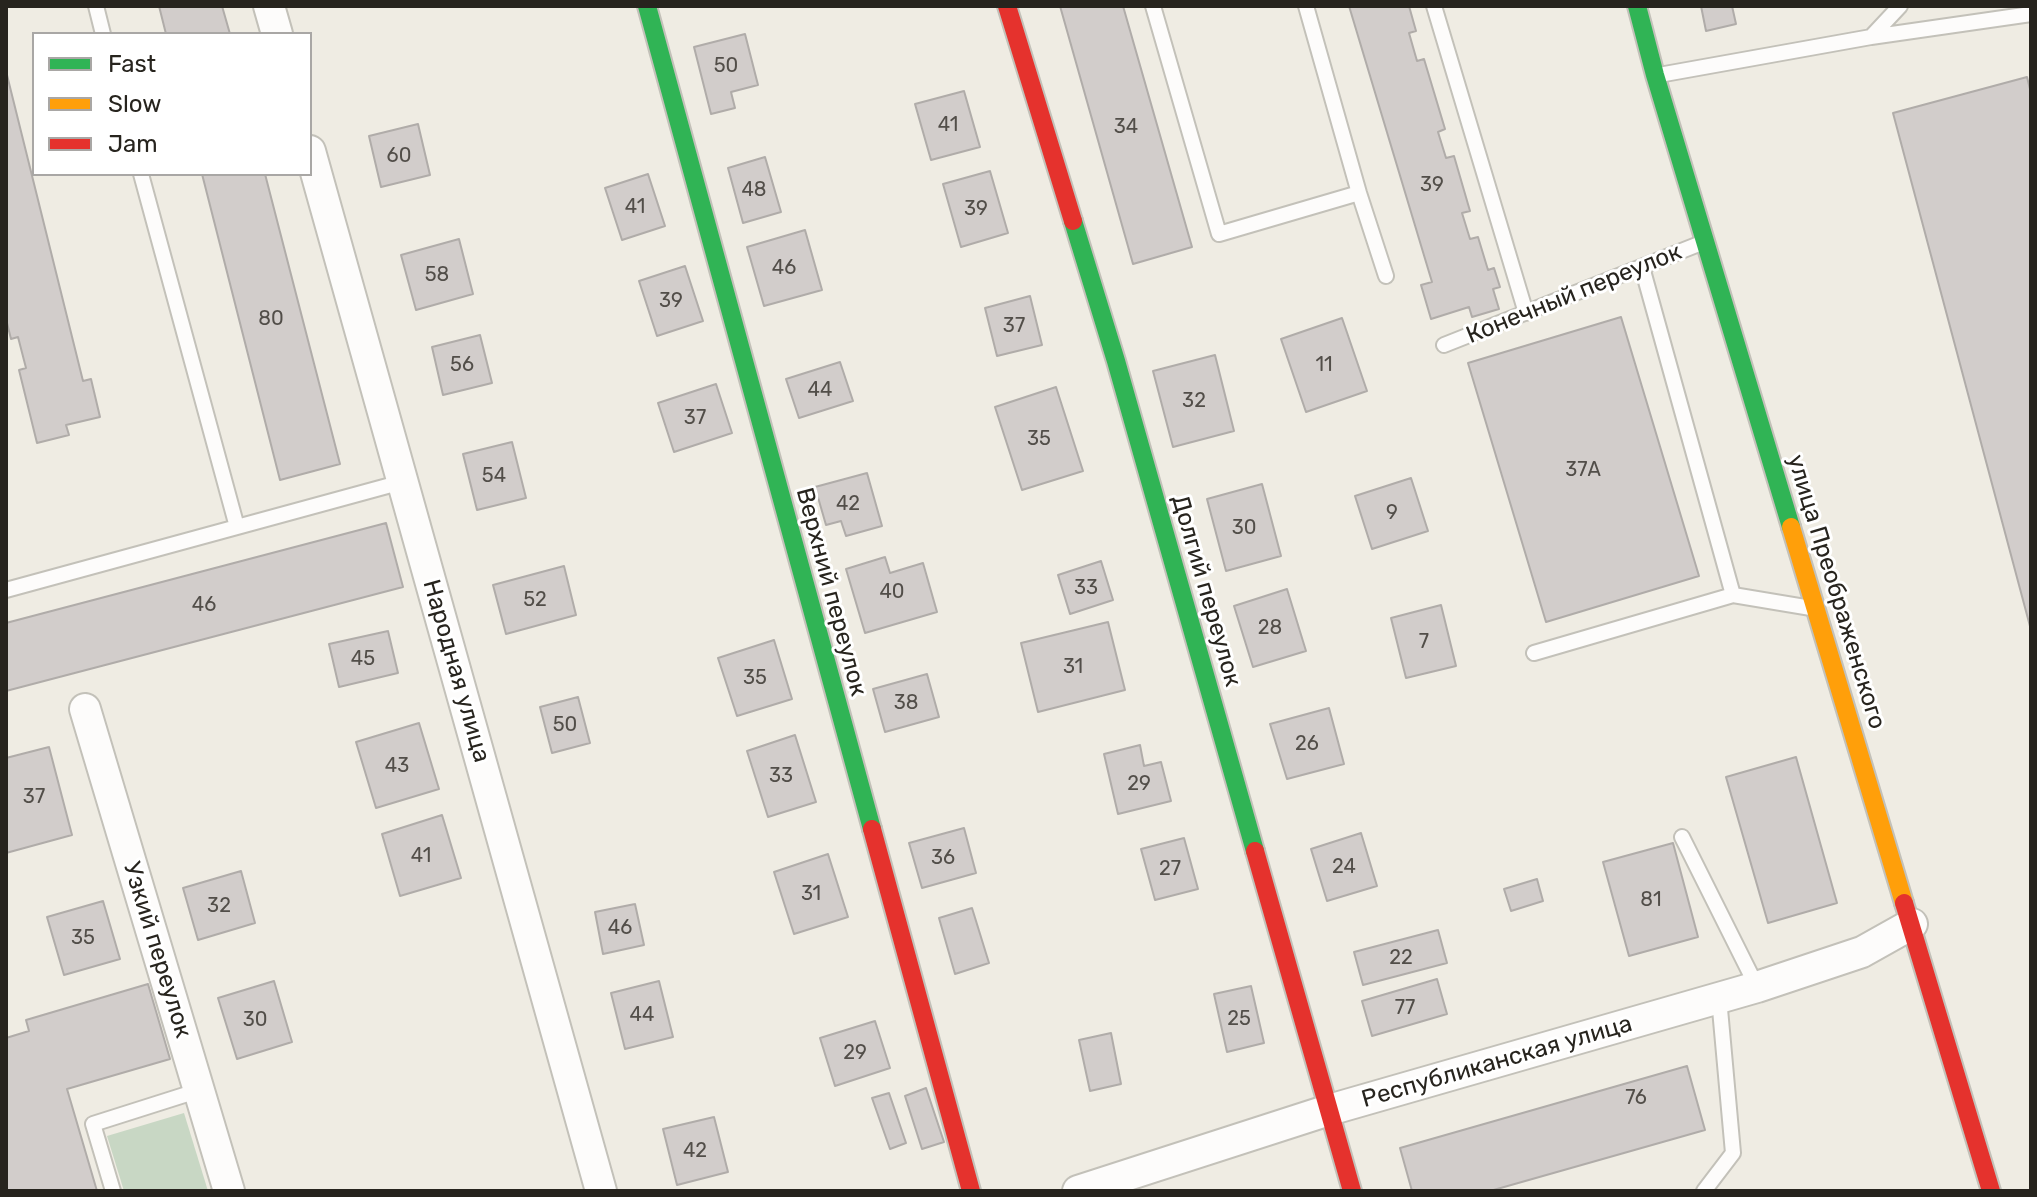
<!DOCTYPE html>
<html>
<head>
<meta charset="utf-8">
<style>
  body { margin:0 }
  #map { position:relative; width:2037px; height:1197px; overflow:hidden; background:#efece3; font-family:Rubik,sans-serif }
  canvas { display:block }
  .frame { position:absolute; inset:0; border:8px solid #27241e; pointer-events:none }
  .legend { position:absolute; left:32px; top:32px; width:280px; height:144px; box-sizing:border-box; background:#fff; border:2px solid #a9a7a5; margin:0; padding:10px 14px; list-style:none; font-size:24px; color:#27241e }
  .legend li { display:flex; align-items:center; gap:16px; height:40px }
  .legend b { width:40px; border:2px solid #a9a7a5 }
</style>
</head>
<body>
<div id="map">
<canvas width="2037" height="1197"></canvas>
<div class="frame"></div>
<ul class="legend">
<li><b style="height:10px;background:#30b455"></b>Fast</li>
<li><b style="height:10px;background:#ff9f0a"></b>Slow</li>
<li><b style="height:10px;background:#e5322d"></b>Jam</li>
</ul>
</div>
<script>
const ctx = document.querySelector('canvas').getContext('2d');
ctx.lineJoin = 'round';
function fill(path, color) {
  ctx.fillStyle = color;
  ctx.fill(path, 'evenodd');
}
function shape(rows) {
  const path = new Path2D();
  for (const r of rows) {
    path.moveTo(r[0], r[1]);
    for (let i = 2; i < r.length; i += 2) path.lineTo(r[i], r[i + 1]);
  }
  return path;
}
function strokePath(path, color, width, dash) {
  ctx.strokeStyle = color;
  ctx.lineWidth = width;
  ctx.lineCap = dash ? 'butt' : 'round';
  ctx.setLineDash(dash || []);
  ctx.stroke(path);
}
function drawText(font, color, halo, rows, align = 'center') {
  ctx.font = font + ' Rubik,sans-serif';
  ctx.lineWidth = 6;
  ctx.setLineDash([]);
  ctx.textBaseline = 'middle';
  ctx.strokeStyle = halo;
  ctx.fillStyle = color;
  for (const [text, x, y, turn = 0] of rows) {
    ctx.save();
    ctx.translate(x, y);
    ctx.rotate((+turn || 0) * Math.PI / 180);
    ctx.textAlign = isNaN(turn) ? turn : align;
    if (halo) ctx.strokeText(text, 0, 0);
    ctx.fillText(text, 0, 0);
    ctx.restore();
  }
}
const green = shape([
  [184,1113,208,1191,124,1191,107,1136]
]);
const building = shape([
  [159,6,222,6,230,34,166,34,159,6],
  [1060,6,1123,6,1192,247,1133,264,1060,6],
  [1349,6,1409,6,1416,31,1409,33,1417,61,1424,59,1445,129,1438,132,1446,158,1454,156,1470,211,1462,213,1470,239,1478,237,1488,270,1494,268,1500,287,1493,289,1499,309,1472,317,1469,307,1431,319,1421,285,1432,282,1349,6],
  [1701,6,1732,6,1736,24,1706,31,1701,6],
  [745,34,758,85,731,92,735,108,711,114,694,47,745,34],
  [6,71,83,381,91,379,100,417,66,425,69,435,37,443,19,370,26,368,18,337,11,339,6,319,6,71],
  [2027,77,2031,93,2031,630,1893,113,2027,77],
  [964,91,980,147,931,160,915,104,964,91],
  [418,124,430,175,381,187,369,136,418,124],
  [765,157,781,212,743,223,728,168,765,157],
  [990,171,1008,233,961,247,943,184,990,171],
  [202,174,265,174,340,464,280,480,202,174],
  [648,174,665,226,622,240,605,188,648,174],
  [805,230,822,290,764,306,747,247,805,230],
  [459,239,473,294,416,310,401,255,459,239],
  [685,266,703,321,657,336,639,281,685,266],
  [1030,296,1042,345,997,356,985,308,1030,296],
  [1621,317,1699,576,1546,622,1468,363,1621,317],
  [1342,318,1367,391,1306,412,1281,339,1342,318],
  [480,335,492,383,443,395,432,347,480,335],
  [1215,355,1234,431,1173,447,1153,371,1215,355],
  [840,362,853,401,799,418,786,379,840,362],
  [716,384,732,433,674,452,658,403,716,384],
  [1056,387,1083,471,1022,490,995,407,1056,387],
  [512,442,526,498,477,510,463,454,512,442],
  [867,473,882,526,846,536,841,521,826,525,815,487,867,473],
  [1411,478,1428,531,1372,549,1355,496,1411,478],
  [1262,484,1281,556,1226,571,1207,499,1262,484],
  [386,523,403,587,6,691,6,623,386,523],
  [885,557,890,573,923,563,937,612,865,633,846,569,885,557],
  [1101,561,1113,600,1070,614,1058,575,1101,561],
  [564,566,576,615,506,634,493,585,564,566],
  [1287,589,1306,651,1253,667,1234,606,1287,589],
  [1441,605,1456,666,1406,678,1391,618,1441,605],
  [1108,622,1125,690,1038,712,1021,643,1108,622],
  [388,631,398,673,339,687,329,644,388,631],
  [774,640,792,699,737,716,718,658,774,640],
  [927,674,939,717,885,732,873,689,927,674],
  [578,697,590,743,552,753,540,707,578,697],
  [1329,708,1344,764,1287,779,1270,724,1329,708],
  [419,723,439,789,376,808,356,742,419,723],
  [795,735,816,802,768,817,747,751,795,735],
  [1140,745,1144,766,1161,762,1171,801,1118,814,1104,754,1140,745],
  [49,747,72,835,6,853,6,758,49,747],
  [1796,757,1837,903,1768,923,1726,777,1796,757],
  [442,815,461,878,400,896,382,834,442,815],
  [964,828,976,873,922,888,909,843,964,828],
  [1361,833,1377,886,1327,901,1311,849,1361,833],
  [1184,838,1198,889,1155,900,1141,849,1184,838],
  [1673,843,1698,937,1629,956,1603,862,1673,843],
  [828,854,848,917,794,934,774,872,828,854],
  [241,871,255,923,198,940,183,888,241,871],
  [1537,879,1543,901,1511,911,1504,889,1537,879],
  [103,901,120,959,64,975,47,917,103,901],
  [635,904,644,945,603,954,595,912,635,904],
  [972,908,989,963,955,974,939,918,972,908],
  [1438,930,1447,963,1363,985,1354,952,1438,930],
  [1437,979,1447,1014,1372,1036,1362,1001,1437,979],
  [274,981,292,1042,237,1059,218,998,274,981],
  [659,981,673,1037,625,1049,611,993,659,981],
  [148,984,170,1059,67,1089,97,1191,6,1191,6,1038,29,1031,26,1020,148,984],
  [1251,986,1264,1043,1227,1052,1214,994,1251,986],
  [875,1021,890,1068,835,1086,820,1038,875,1021],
  [1111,1033,1121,1084,1090,1091,1079,1040,1111,1033],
  [1687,1066,1705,1130,1490,1191,1412,1191,1400,1148,1687,1066],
  [926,1088,944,1142,922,1149,905,1096,926,1088],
  [889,1093,906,1143,890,1149,872,1098,889,1093],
  [714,1117,728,1172,677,1185,663,1129,714,1117]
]);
const lane = shape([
  [96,6,103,34],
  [1153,6,1219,234,1359,193],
  [1306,6,1359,193,1386,276],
  [1434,6,1526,313],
  [1871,37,1900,6],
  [1659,75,1871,37,2031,14],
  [141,174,237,527],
  [1642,267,1733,595,1811,608],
  [1444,345,1704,242],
  [6,590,402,482],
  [1534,653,1733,595],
  [1682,837,1757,987],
  [113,1191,93,1124,200,1090],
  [1704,1191,1733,1153,1719,998]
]);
const street = shape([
  [269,6,277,34],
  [310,151,601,1191],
  [85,709,229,1191],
  [1078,1191,1329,1110,1757,987,1862,952,1912,924]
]);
const fast = shape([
  [647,6,872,829],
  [1637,6,1655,75,1791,527],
  [1073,221,1116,361,1255,851]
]);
const slow = shape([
  [1791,527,1904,903]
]);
const jam = shape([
  [1007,6,1073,221],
  [872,829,971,1191],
  [1255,851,1352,1191],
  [1904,903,1991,1191]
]);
const numberNames = [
  ["50",726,66],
  ["41",948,125],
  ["34",1126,127],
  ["60",399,156],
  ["39",1432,185],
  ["48",754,190],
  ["41",635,207],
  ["39",976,209],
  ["46",784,268],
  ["58",437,275],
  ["39",671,301],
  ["80",271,319],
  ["37",1014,326],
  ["56",462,365],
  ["11",1324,365],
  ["44",820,390],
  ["32",1194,401],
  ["37",695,418],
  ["35",1039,439],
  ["37А",1583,470],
  ["54",494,476],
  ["42",848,504],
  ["9",1392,513],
  ["30",1244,528],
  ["33",1086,588],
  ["40",892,592],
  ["52",535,600],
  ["46",204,605],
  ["28",1270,628],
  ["7",1424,642],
  ["45",363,659],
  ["31",1073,667],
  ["35",755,678],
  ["38",906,703],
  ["50",565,725],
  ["26",1307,744],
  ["43",397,766],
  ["33",781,776],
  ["29",1139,784],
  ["37",34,797],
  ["41",421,856],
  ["36",943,858],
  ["24",1344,867],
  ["27",1170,869],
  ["31",811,894],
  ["81",1651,900],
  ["32",219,906],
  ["46",620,928],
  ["35",83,938],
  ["22",1401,958],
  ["77",1405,1008],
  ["44",642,1015],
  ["25",1239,1019],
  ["30",255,1020],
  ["29",855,1053],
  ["76",1636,1098],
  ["42",695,1151]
];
const streetNames = [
  ["Конечный переулок",1574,294,-22],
  ["Долгий переулок",1206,591,74],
  ["Верхний переулок",831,592,75],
  ["улица Преображенского",1836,592,73],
  ["Народная улица",456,671,74],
  ["Узкий переулок",157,950,73],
  ["Республиканская улица",1497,1062,-16]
];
fill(green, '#c8d7c4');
fill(building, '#d2cdcb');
strokePath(building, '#b0aca9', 2);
strokePath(lane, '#c3c1b9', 18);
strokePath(street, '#c3c1b9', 34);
strokePath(fast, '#c3c1b9', 22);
strokePath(slow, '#c3c1b9', 22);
strokePath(jam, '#c3c1b9', 22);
strokePath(lane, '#fdfcfb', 14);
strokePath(street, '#fdfcfb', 30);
strokePath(fast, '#30b455', 18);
strokePath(slow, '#ff9f0a', 18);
strokePath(jam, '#e5322d', 18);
drawText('20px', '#524e49', null, numberNames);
drawText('24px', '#27241e', '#fff', streetNames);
</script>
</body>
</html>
